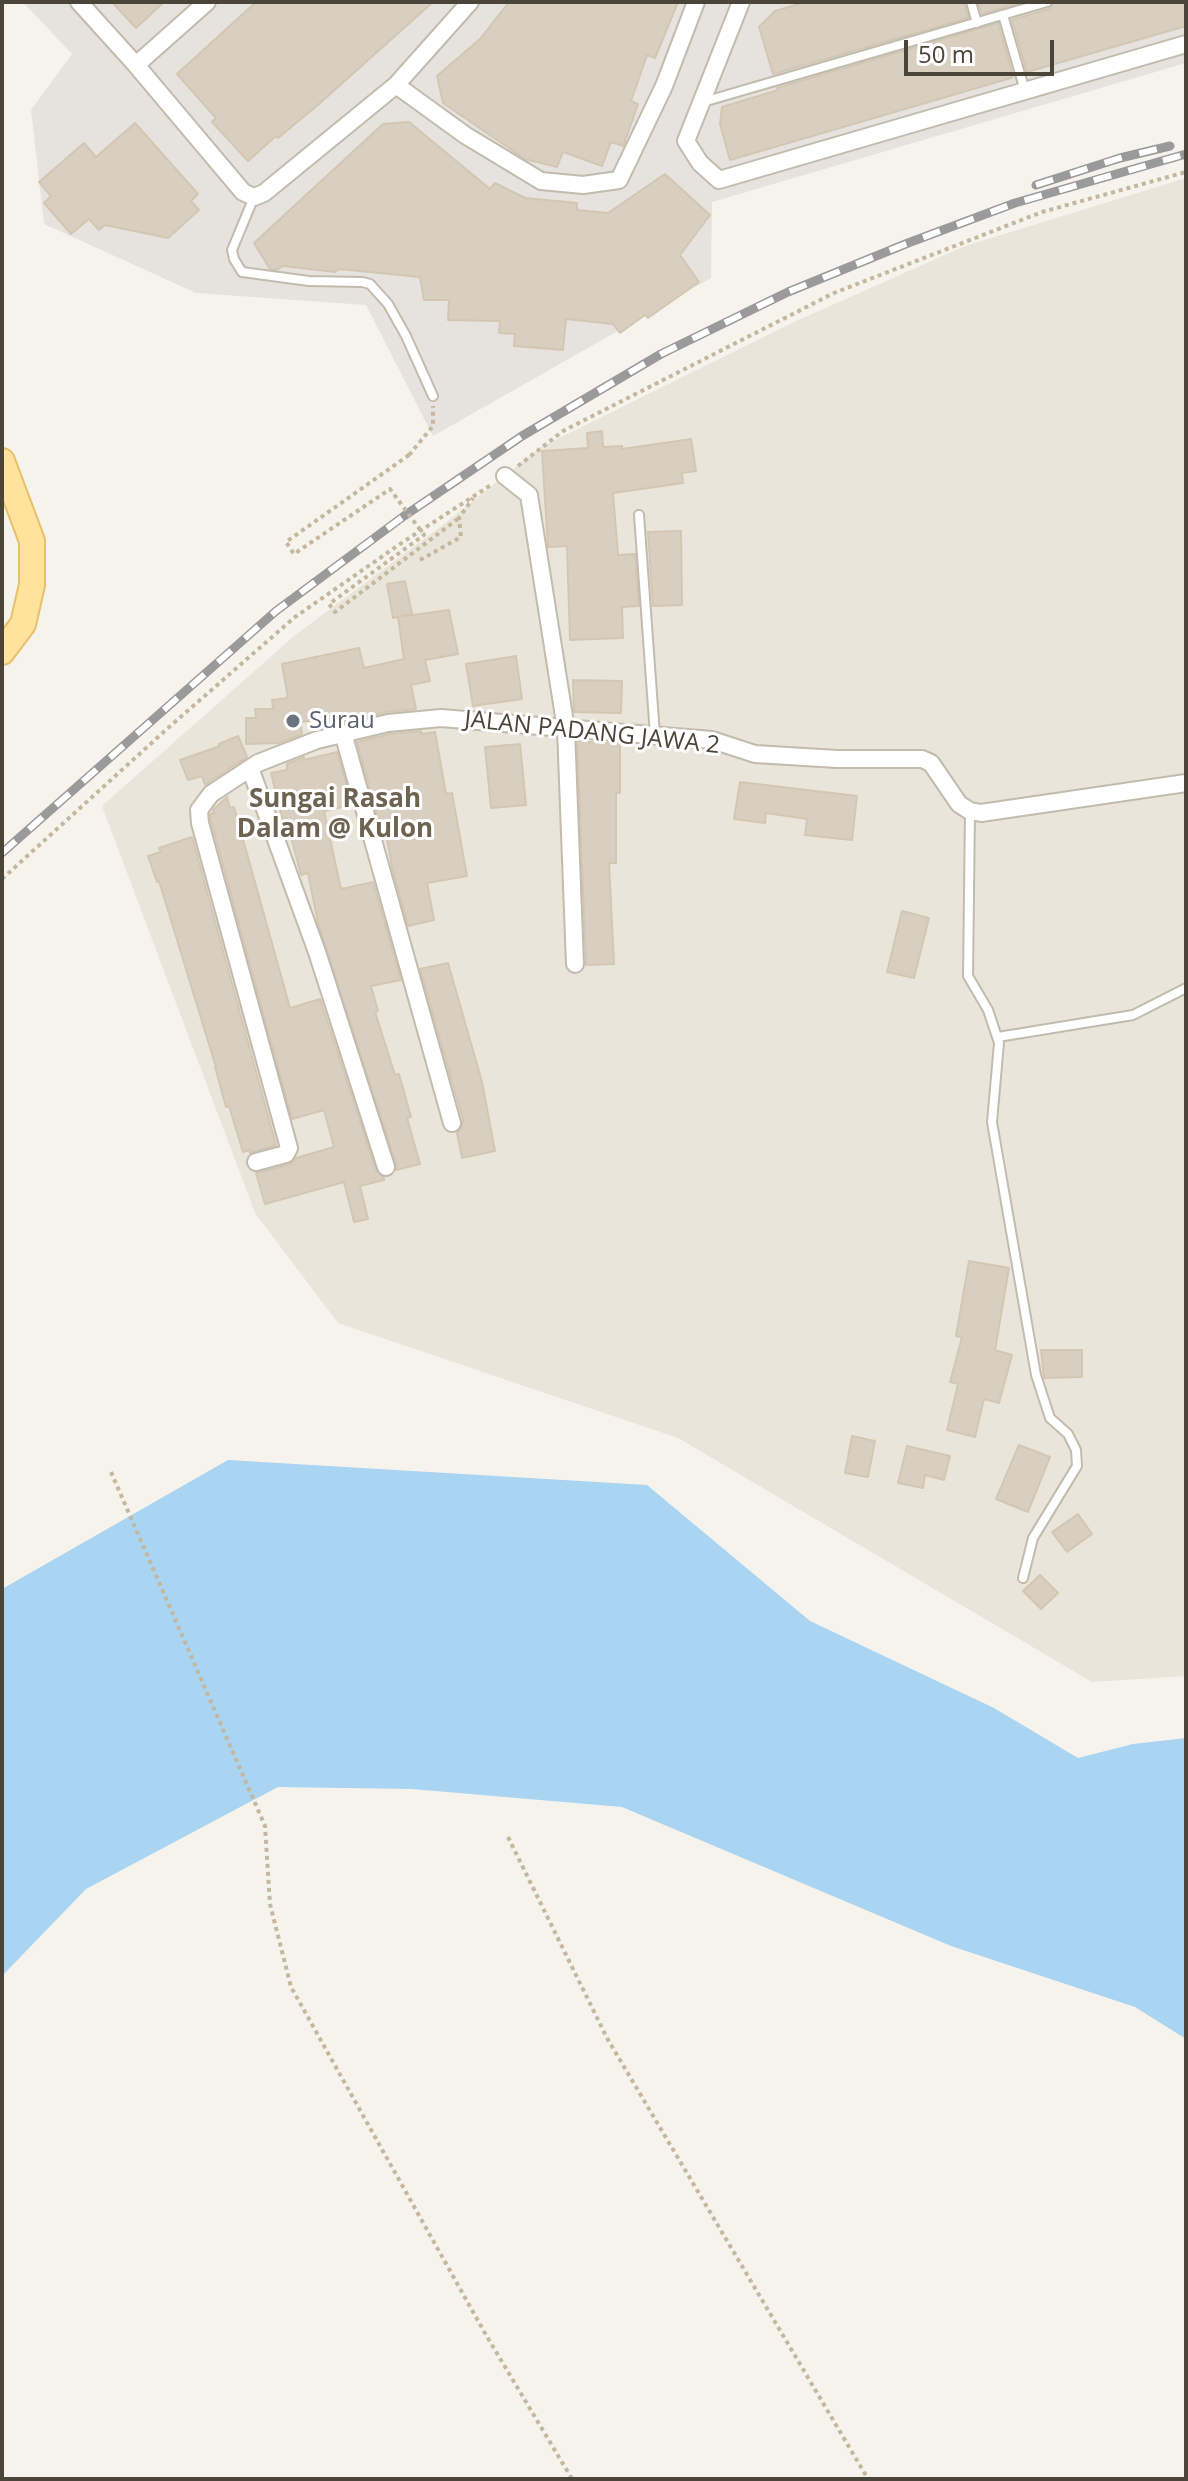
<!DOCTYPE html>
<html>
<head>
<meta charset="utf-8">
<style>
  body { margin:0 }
  #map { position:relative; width:1188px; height:2481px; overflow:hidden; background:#f6f3ec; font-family:"Open Sans",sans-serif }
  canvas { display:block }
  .frame { position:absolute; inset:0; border:4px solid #4b4439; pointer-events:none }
  .scale { position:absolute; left:904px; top:40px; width:150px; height:36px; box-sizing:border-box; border:4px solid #4b4439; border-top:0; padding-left:10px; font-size:24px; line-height:28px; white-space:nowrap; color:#4b4439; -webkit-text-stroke:6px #fff; paint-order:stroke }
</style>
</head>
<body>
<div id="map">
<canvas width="1188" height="2481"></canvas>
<div class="frame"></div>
<div class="scale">50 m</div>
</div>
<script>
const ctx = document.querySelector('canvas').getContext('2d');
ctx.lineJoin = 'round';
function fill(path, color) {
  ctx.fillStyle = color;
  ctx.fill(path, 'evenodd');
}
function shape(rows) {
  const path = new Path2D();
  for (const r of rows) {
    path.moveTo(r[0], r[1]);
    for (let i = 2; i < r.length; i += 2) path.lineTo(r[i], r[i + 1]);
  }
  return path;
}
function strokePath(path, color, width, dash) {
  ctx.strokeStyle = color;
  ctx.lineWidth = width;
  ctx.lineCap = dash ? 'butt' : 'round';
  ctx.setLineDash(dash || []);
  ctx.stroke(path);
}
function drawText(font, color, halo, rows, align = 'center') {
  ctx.font = font + ' "Open Sans",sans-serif';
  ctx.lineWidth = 6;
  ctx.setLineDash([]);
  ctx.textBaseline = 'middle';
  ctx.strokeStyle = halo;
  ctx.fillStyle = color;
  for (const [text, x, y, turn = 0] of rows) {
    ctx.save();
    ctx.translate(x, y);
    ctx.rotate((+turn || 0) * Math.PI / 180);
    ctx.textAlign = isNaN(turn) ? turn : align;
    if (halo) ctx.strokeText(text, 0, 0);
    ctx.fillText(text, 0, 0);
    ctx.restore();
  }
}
const residential = shape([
  [1186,178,1186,1676,1092,1682,678,1438,338,1323,255,1213,102,806,294,636,440,527,541,447,796,321,965,246]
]);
const industrial = shape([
  [23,2,1186,2,1186,63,712,202,711,278,433,436,366,305,196,293,44,224,31,110,72,54]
]);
const water = shape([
  [228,1460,647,1485,810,1621,994,1708,1078,1758,1133,1744,1186,1738,1186,2039,1135,2007,951,1946,622,1807,412,1789,278,1787,86,1889,2,1976,2,1589]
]);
const building = shape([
  [112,2,164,2,136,28,112,2],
  [256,2,433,2,319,104,278,138,276,136,248,161,212,122,216,118,177,74,256,2],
  [509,2,678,2,655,58,647,55,631,101,638,104,624,144,623,146,611,142,602,166,563,152,557,167,525,159,443,103,437,76,480,39,509,2],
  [806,2,964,2,968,18,773,74,759,27,775,11,806,2],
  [978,2,1022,2,982,14,978,2],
  [1054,2,1186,2,1186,26,1027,72,1012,20,1049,9,1054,2],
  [998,23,1013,76,1011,78,730,160,720,124,722,107,778,90,777,88,998,23],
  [409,122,490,189,495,183,525,198,577,203,577,210,608,213,665,174,710,215,680,255,699,282,648,318,645,315,620,333,613,324,566,319,563,350,514,346,515,334,499,333,500,321,448,320,449,300,424,300,420,277,339,269,335,272,283,266,277,270,270,269,254,243,383,124,409,122],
  [135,123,198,194,191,201,199,210,168,238,105,225,99,230,89,219,71,234,44,203,51,196,39,182,84,143,96,157,135,123],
  [602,431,603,447,622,446,622,449,691,439,696,471,682,473,683,483,613,493,618,555,635,554,639,606,622,607,623,638,570,640,567,546,548,547,542,451,588,448,587,433,602,431],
  [681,531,682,605,653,606,648,532,681,531],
  [405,581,412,614,393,618,387,584,405,581],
  [449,610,458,654,425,660,430,681,411,685,416,709,386,712,337,724,335,718,300,722,302,734,279,743,246,744,246,718,256,718,255,709,273,709,272,700,288,698,282,664,359,648,364,668,404,659,398,617,449,610],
  [516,656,522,699,473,706,466,664,516,656],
  [573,680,622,681,621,713,574,712,573,680],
  [421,731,422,734,435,732,446,794,452,793,467,876,427,883,434,920,408,926,392,867,384,821,379,822,357,742,390,734,421,731],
  [238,736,247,757,205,785,202,776,188,780,180,760,220,746,219,744,238,736],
  [577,741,620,744,620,793,616,793,616,863,609,863,614,964,586,965,577,741],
  [520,744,526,805,491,808,485,747,520,744],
  [337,752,352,805,324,811,341,889,373,882,401,980,371,986,378,1011,375,1012,395,1075,399,1074,411,1117,407,1118,420,1164,396,1170,396,1164,318,923,308,873,301,875,287,821,283,822,271,773,287,770,287,764,304,757,304,760,337,752],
  [740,782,857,796,852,840,805,835,807,819,766,813,765,823,734,819,740,782],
  [227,797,230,808,234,807,290,1008,320,999,376,1170,384,1178,384,1180,360,1186,368,1219,354,1222,344,1182,265,1204,256,1173,289,1165,296,1158,334,1147,324,1110,292,1119,211,821,210,814,214,813,213,810,227,797],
  [192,837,276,1145,250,1153,250,1150,243,1152,229,1106,226,1107,215,1067,216,1067,159,881,157,882,148,856,161,852,159,848,192,837],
  [902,911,929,918,914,978,887,972,902,911],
  [448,963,482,1082,495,1151,462,1158,457,1133,462,1126,463,1120,420,969,448,963],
  [969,1261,1009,1268,995,1350,1012,1355,999,1403,984,1399,975,1437,947,1430,958,1384,950,1382,962,1337,956,1336,969,1261],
  [1041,1350,1082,1350,1082,1377,1044,1378,1041,1350],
  [852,1436,875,1441,868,1477,845,1473,852,1436],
  [1019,1445,1050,1457,1028,1512,996,1499,1019,1445],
  [907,1446,950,1456,944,1480,925,1475,923,1488,898,1483,907,1446],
  [1078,1514,1092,1534,1067,1552,1052,1532,1078,1514],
  [1040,1575,1058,1593,1041,1609,1023,1591,1040,1575]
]);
const path = shape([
  [409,455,433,426,433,406],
  [518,466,563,431,834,293,1042,212,1186,172],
  [420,560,461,537,459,518,473,498],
  [2,879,168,728,295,617,403,542,491,485],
  [111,1472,265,1826,270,1904,291,1987,486,2335,572,2479],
  [508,1837,607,2038,868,2479]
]);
const lane = shape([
  [971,2,977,23],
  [1003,15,1025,91],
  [703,102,1047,2],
  [254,197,232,250,234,259,242,272,309,281,362,282,370,284,388,304,406,336,433,396],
  [639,515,655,735],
  [970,811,968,976,988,1010,999,1043,992,1122,1036,1375,1050,1418,1068,1434,1076,1450,1077,1466,1033,1538,1023,1578],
  [998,1037,1133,1015,1186,988]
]);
const street = shape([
  [79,2,136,65,243,192,254,197,264,193,396,85,470,2],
  [741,2,686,141,700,163,719,180,1186,44],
  [136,65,207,2],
  [396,85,465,135,541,181,583,185,619,180,664,86,696,2],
  [505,476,529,495,566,729,575,964],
  [343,733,452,1123],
  [250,768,317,952,386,1167],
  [256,1162,286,1154,289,1148,200,823,199,810,211,794,258,763,317,740,388,723,441,718,712,740,755,754,837,759,922,759,931,763,959,804,970,811,981,813,1186,783]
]);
const primary = shape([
  [2,461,32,541,32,585,23,624,2,652]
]);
const rail = shape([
  [1036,185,1120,158,1170,146],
  [2,853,276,611,404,516,522,436,661,354,788,292,908,243,1015,203,1186,154]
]);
const pathBridge = shape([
  [409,455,286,542,294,554,390,489,424,535,329,604,335,612,459,518]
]);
const markers = [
  [293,721,8,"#6b7280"]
];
const worshipNames = [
  ["Surau",309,721]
];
const streetNames = [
  ["JALAN PADANG JAWA 2",592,733,6]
];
const neighbourhoodNames = [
  ["Sungai Rasah",335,800],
  ["Dalam @ Kulon",335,830]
];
fill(residential, '#eae5da');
fill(industrial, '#e6e2dd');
fill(water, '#a9d4f2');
fill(building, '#d8cfc1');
strokePath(building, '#d3c7b4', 2);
strokePath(lane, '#c2bbae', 12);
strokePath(street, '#c2bbae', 20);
strokePath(primary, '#e6c16a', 28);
strokePath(path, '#c4b79f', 4, [4, 4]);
strokePath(lane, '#fff', 8);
strokePath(street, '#fff', 16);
strokePath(primary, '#ffe39c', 24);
strokePath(rail, '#9a9a9a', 9);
strokePath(rail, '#fff', 6, [18]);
strokePath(pathBridge, '#c4b79f', 4, [4, 4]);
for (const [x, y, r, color] of markers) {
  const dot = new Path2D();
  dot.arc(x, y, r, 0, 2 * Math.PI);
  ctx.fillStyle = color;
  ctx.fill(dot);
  strokePath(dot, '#fff', 3);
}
drawText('24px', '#5b616d', '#fff', worshipNames, 'left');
drawText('24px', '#4b4439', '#fff', streetNames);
drawText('bold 26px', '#6e6250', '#fff', neighbourhoodNames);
</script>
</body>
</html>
